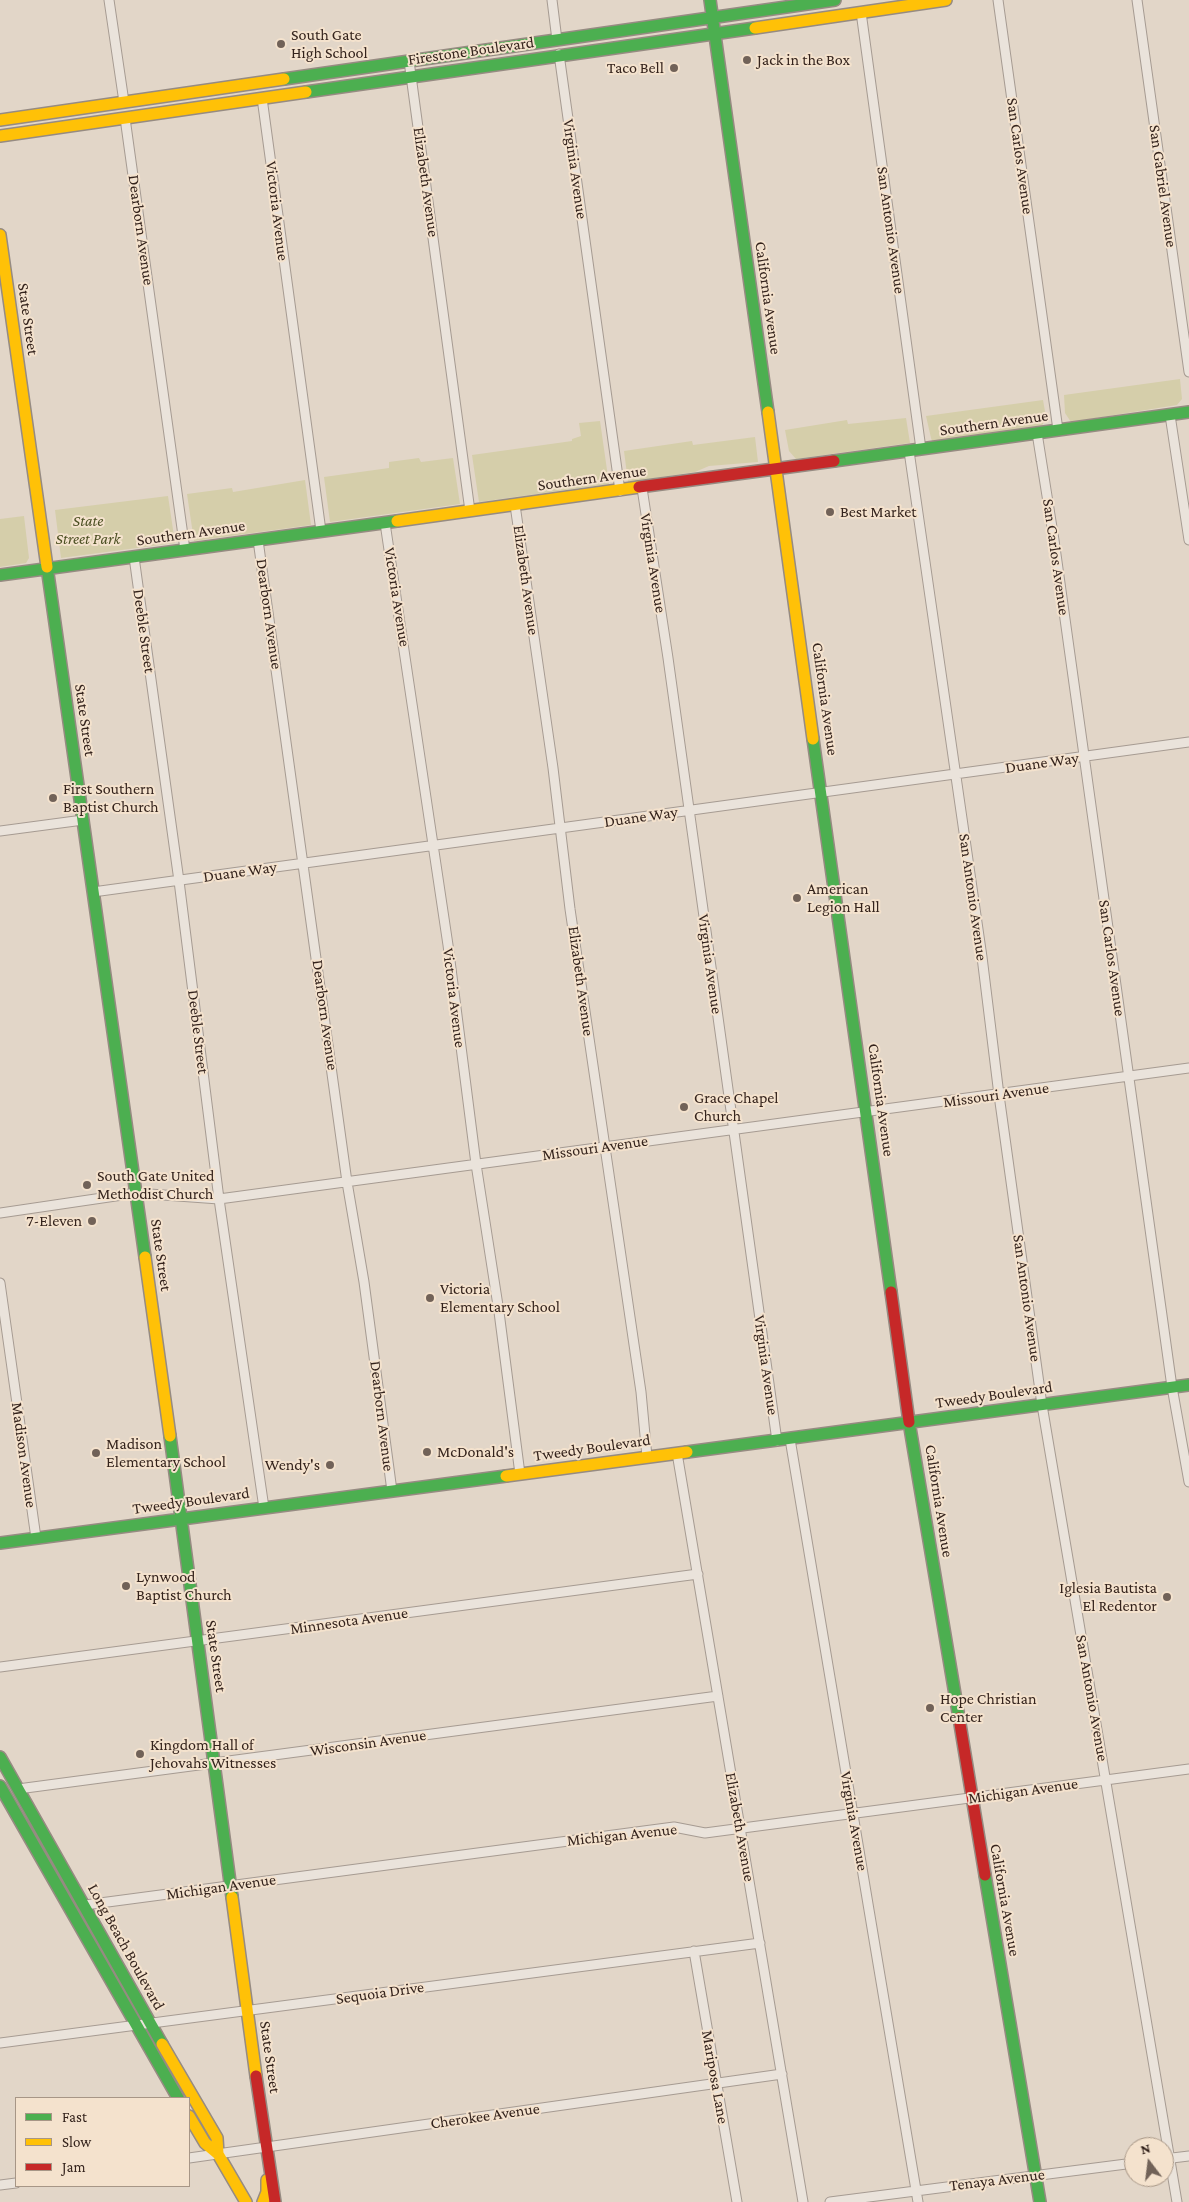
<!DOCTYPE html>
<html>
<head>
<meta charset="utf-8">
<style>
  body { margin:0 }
  #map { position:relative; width:1189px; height:2202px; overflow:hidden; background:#e2d6c8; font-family:"Crimson Pro",serif }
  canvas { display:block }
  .legend { position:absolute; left:15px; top:2097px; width:175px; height:90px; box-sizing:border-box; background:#f4e2cd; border:1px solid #a79686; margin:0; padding:6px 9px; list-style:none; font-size:15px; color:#34231c }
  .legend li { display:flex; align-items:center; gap:10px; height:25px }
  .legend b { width:25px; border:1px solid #a79686 }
  .north { position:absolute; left:1124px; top:2137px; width:50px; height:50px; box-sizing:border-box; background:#f4e2cd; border:1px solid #a79686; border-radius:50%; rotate:345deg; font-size:14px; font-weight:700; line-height:20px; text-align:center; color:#34231c }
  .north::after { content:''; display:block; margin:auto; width:18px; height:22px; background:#716258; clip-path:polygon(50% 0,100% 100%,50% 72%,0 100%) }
</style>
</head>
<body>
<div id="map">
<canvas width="1189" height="2202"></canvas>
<ul class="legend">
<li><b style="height:6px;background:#4caf50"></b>Fast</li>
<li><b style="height:6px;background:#ffc107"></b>Slow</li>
<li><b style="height:6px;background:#c62828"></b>Jam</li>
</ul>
<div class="north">N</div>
</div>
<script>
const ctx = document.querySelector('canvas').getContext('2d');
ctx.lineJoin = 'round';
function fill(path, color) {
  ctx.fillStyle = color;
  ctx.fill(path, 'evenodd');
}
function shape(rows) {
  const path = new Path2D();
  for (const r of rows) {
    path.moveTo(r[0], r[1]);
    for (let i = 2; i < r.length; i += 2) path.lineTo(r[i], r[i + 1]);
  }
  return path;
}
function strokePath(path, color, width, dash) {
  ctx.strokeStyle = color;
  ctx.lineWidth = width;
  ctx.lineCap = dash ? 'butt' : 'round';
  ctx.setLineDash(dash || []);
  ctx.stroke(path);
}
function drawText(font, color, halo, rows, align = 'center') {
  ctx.font = font + ' "Crimson Pro",serif';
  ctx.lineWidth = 4;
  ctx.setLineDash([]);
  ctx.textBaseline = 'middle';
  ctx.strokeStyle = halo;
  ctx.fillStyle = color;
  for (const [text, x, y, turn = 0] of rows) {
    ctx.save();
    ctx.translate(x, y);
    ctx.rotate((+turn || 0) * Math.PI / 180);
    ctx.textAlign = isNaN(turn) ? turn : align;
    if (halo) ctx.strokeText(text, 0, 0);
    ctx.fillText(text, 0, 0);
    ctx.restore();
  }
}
const green = shape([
  [1180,379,1182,399,1177,405,1071,422,1065,413,1064,395],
  [1043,400,1046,417,1042,426,932,441,931,438,926,416],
  [906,418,910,443,796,459,789,451,785,430,847,420,848,424],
  [600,421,609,484,479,502,472,455,572,441,572,439,581,436,579,423],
  [755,437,758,462,709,466,695,472,628,482,624,451,692,441,693,445],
  [419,458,421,462,453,458,460,504,330,522,324,477,389,468,389,462],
  [305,480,311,525,194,541,187,494,232,488,233,492],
  [168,496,175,543,61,558,55,510],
  [24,516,29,558,26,563,0,567,0,519]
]);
const street = shape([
  [109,0,124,102],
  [552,0,557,40],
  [998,0,1058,430],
  [1137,0,1189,372],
  [861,12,921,449],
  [559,54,620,491],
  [409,61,470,511],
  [262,98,321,531],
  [125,118,185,550],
  [1170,415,1189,540],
  [1037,433,1054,540,1172,1387,1189,1482],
  [909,451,982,957,999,1095,1042,1405,1177,2202],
  [642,488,668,658,777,1441],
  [515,505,553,768,570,909,641,1392,647,1457],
  [385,523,448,945,476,1164,499,1312,520,1474],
  [258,540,347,1182,364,1282,392,1491],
  [134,557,179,881,219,1199,264,1508],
  [0,831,83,820],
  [93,892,1189,742],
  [0,1213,136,1193,219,1199,1189,1068],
  [0,1283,36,1538],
  [790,1439,918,2202],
  [677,1453,803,2202],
  [0,1667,698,1574],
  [18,1789,718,1696],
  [85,1905,674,1827,705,1833,1189,1769],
  [694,1951,737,2202],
  [0,2043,760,1943],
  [189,2158,782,2074],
  [1164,2159,1189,2156],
  [0,2185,16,2183],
  [830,2202,1134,2163]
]);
const fast = shape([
  [710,0,768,412],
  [284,79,835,0],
  [306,92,755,28],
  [834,461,1189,412],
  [47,567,145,1257],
  [0,575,397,521],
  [813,739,891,1292],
  [909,1422,959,1718],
  [170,1436,232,1897],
  [687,1452,1189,1385],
  [0,1543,506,1476],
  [0,1757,162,2044],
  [0,1786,178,2098],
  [985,1875,1040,2202]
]);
const slow = shape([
  [755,28,946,0],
  [0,120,284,79],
  [0,136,306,92],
  [0,235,47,567],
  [768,412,813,739],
  [397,521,639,487],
  [145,1257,170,1436],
  [506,1476,687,1452],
  [232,1897,256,2076],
  [162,2044,217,2138,218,2154],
  [189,2116,205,2143,218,2154,246,2202],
  [263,2202,267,2192,267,2180]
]);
const jam = shape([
  [639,487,834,461],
  [891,1292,909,1422],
  [959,1718,985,1875],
  [256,2076,275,2202]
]);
const markers = [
  [281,44,5,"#716258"],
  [747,60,5,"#716258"],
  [674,68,5,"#716258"],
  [830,512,5,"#716258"],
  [53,798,5,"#716258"],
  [797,898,5,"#716258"],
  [684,1107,5,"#716258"],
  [87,1185,5,"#716258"],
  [92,1221,5,"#716258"],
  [430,1298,5,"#716258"],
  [427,1452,5,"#716258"],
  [96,1453,5,"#716258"],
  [330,1465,5,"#716258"],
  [126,1586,5,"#716258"],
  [1167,1597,5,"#716258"],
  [930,1708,5,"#716258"],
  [140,1754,5,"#716258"]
];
const poiNames = [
  ["South Gate",291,35],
  ["High School",291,53],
  ["Jack in the Box",757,60],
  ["Taco Bell",664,68,"right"],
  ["Best Market",840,512],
  ["First Southern",63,789],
  ["Baptist Church",63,807],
  ["American",807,889],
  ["Legion Hall",807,907],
  ["Grace Chapel",694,1098],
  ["Church",694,1116],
  ["South Gate United",97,1176],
  ["Methodist Church",97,1194],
  ["7-Eleven",82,1221,"right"],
  ["Victoria",440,1289],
  ["Elementary School",440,1307],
  ["Madison",106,1444],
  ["Elementary School",106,1462],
  ["McDonald's",437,1452],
  ["Wendy's",320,1465,"right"],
  ["Lynwood",136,1577],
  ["Baptist Church",136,1595],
  ["Iglesia Bautista",1157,1588,"right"],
  ["El Redentor",1157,1606,"right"],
  ["Hope Christian",940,1699],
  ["Center",940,1717],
  ["Kingdom Hall of",150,1745],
  ["Jehovahs Witnesses",150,1763]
];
const streetNames = [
  ["Firestone Boulevard",471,51,-8],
  ["San Carlos Avenue",1020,156,82],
  ["Virginia Avenue",575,169,82],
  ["Elizabeth Avenue",426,182,82],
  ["San Gabriel Avenue",1163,186,82],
  ["Victoria Avenue",277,211,83],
  ["Dearborn Avenue",141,230,82],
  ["San Antonio Avenue",891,230,82],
  ["California Avenue",768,298,82],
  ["State Street",28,319,82],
  ["Southern Avenue",994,423,-8],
  ["Southern Avenue",592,478,-8],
  ["Southern Avenue",191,533,-8],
  ["San Carlos Avenue",1056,557,82],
  ["Virginia Avenue",653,563,81],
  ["Elizabeth Avenue",526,580,82],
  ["Victoria Avenue",397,597,81],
  ["Dearborn Avenue",269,614,82],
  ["Deeble Street",144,631,82],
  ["California Avenue",825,699,82],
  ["State Street",85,720,82],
  ["Duane Way",1042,763,-8],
  ["Duane Way",641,817,-8],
  ["Duane Way",240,872,-8],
  ["San Antonio Avenue",973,897,82],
  ["San Carlos Avenue",1112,958,82],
  ["Virginia Avenue",710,964,82],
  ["Elizabeth Avenue",581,981,82],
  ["Victoria Avenue",454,998,83],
  ["Dearborn Avenue",325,1015,82],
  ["Deeble Street",198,1032,83],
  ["Missouri Avenue",996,1095,-8],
  ["California Avenue",881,1100,82],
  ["Missouri Avenue",595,1148,-8],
  ["State Street",161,1255,82],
  ["San Antonio Avenue",1027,1298,82],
  ["Virginia Avenue",766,1365,82],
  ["Tweedy Boulevard",994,1395,-8],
  ["Dearborn Avenue",382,1416,83],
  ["Tweedy Boulevard",592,1448,-8],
  ["Madison Avenue",24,1455,82],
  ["Tweedy Boulevard",191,1501,-8],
  ["California Avenue",939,1501,81],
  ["Minnesota Avenue",349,1621,-8],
  ["State Street",216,1656,82],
  ["San Antonio Avenue",1092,1698,80],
  ["Wisconsin Avenue",368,1743,-8],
  ["Michigan Avenue",1023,1791,-8],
  ["Virginia Avenue",854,1821,80],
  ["Elizabeth Avenue",740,1827,80],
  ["Michigan Avenue",622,1835,-6],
  ["Michigan Avenue",221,1887,-8],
  ["California Avenue",1005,1900,80],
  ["Long Beach Boulevard",126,1947,61],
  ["Sequoia Drive",380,1993,-8],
  ["State Street",270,2057,82],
  ["Mariposa Lane",715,2077,80],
  ["Cherokee Avenue",485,2116,-8],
  ["Tenaya Avenue",997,2180,-7]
];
const parkNames = [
  ["State",88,521],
  ["Street Park",88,539]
];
fill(green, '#d5ceaa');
strokePath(street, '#a69b92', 11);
strokePath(fast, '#968b82', 14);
strokePath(slow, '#968b82', 14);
strokePath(jam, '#968b82', 14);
strokePath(street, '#eae3db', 9);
strokePath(fast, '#4caf50', 11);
strokePath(slow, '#ffc107', 11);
strokePath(jam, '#c62828', 11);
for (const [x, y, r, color] of markers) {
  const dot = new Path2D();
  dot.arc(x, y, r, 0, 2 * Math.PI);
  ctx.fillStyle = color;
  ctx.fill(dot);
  strokePath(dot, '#f4e2cd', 2);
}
drawText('16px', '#34231c', '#f4e2cd', poiNames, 'left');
drawText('16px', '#34231c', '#f4e2cd', streetNames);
drawText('italic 16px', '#4c5023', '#f4e2cd', parkNames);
</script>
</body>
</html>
